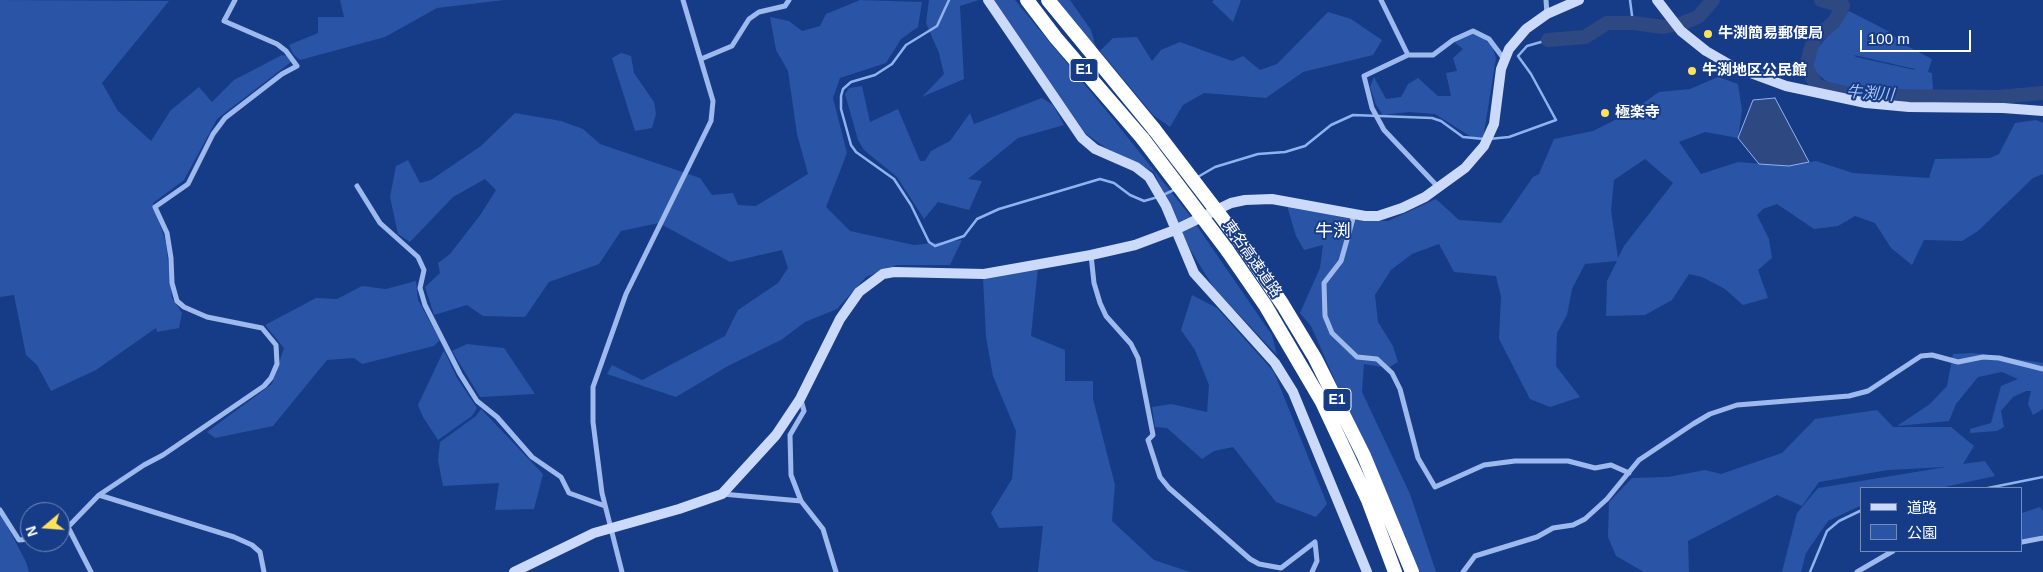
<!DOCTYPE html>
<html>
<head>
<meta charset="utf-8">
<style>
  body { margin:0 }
  #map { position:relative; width:2043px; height:572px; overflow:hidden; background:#173c87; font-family:Helvetica,"Noto Sans JP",sans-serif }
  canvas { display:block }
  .legend { position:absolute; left:1860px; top:487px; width:162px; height:65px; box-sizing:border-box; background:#173c87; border:1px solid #748ab7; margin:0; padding:6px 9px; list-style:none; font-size:15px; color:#fff }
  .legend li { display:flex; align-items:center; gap:10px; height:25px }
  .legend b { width:25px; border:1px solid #748ab7 }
  .north { position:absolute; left:20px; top:502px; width:50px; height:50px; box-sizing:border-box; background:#173c87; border:1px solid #748ab7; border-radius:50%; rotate:252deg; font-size:14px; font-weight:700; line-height:20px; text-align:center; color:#fff }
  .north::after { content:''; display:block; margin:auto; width:18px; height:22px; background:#ffe15a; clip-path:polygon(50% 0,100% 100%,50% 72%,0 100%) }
  .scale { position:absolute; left:1860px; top:30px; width:111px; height:22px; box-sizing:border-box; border:2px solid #fff; border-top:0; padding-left:6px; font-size:15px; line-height:18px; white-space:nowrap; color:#fff; -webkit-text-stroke:4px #173c87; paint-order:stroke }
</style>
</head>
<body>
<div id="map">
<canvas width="2043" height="572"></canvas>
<ul class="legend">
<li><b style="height:6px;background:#cbdafa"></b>道路</li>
<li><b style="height:14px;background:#2a54a5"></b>公園</li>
</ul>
<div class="north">N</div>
<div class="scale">100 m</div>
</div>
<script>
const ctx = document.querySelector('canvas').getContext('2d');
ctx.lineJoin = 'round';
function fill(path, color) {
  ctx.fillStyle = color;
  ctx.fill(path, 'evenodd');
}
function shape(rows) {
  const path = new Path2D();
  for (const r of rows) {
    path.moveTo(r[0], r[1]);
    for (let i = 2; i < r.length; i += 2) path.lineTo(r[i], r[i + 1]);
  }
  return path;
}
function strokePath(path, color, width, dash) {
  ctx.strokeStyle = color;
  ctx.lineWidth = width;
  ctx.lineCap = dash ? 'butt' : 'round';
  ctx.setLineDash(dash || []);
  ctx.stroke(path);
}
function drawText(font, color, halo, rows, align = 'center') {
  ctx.font = font + ' Helvetica,"Noto Sans JP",sans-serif';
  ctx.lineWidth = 4;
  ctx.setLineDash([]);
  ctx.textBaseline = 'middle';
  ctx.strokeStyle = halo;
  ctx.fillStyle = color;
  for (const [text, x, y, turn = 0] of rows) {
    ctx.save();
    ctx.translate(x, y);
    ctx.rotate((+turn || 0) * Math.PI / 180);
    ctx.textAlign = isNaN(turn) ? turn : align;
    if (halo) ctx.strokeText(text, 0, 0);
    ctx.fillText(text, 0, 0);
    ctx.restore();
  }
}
const green = shape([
  [0,0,169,1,102,83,118,111,151,141,171,110,199,87,212,102,234,80,282,55,287,56,291,62,217,119,184,180,153,203,166,243,172,298,182,313,179,328,157,332,156,328,96,370,51,391,37,365,26,355,14,295,0,297],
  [340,0,504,0,437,8,385,37,300,60,293,54,289,45,318,33,318,17,344,17],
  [860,0,922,2,918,27,901,39,886,63,840,78,833,98,847,153,826,207,850,231,914,245,962,240,950,265,897,265,866,277,837,309,805,322,781,340,728,366,676,397,607,374,612,365,642,380,725,336,738,310,778,283,788,268,782,250,730,262,659,223,621,231,599,264,549,282,525,317,483,316,467,305,434,315,425,287,440,273,438,263,450,254,481,214,496,190,485,179,453,197,410,242,398,234,390,197,396,166,408,160,420,183,431,180,481,146,515,113,561,121,583,129,600,144,700,178,712,195,733,193,738,205,756,206,808,174,797,134,788,71,776,50,770,17,789,21,802,31,820,26,826,14],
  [929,0,979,0,960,6,964,79,922,97,944,74,939,53,926,23],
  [994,0,1015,0,1109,114,1188,213,1272,335,1277,355,1214,288,1191,251,1154,172,1106,148,1085,133],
  [1057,0,1070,0,1091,30,1097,51],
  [1214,0,1241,0,1233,22,1212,2],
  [1849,11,1888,31,1905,45,1932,59,1928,72,1932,73,1933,91,1843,87,1826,81,1812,69,1816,50],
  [1854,55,1915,69,1915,70,1856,57],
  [1328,12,1351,19,1382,40,1373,55,1303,72,1266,98,1204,93,1183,105,1170,127,1153,115,1100,51,1113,38,1137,37,1152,61,1161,50,1180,42,1232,61,1243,56,1260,70,1277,64],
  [1467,33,1479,35,1492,46,1496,58,1483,139,1473,138,1435,114,1409,112,1383,115,1376,105,1370,87,1374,77,1386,99,1401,97,1408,84,1418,78,1438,96,1451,96,1446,73,1457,71,1453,58,1463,49,1455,43,1459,36],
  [621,53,631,56,634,73,654,102,656,114,652,128,635,131,612,58],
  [1718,77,1738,84,1742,110,1738,138,1705,132,1679,142,1701,174,1738,162,1789,166,1816,161,1853,173,1929,178,1935,159,1990,158,1999,154,2015,123,2036,120,2043,123,2043,174,2033,178,1978,231,1962,241,1924,240,1912,265,1891,248,1875,223,1855,216,1838,226,1814,229,1777,204,1763,209,1757,215,1769,239,1772,258,1758,270,1768,298,1743,305,1725,289,1702,277,1689,274,1672,300,1645,315,1606,316,1607,281,1617,261,1585,264,1572,289,1567,315,1557,333,1556,366,1580,397,1550,407,1530,399,1499,339,1501,297,1496,276,1454,272,1439,244,1412,254,1391,270,1375,295,1378,322,1393,346,1398,362,1388,368,1364,364,1362,392,1410,494,1436,572,1419,572,1311,326,1300,313,1320,268,1323,245,1304,250,1296,236,1287,206,1356,220,1388,221,1436,199,1459,220,1501,223,1533,177,1539,174,1554,139,1593,131,1629,113,1659,92,1690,89],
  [1645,159,1673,183,1624,246,1618,258,1611,210,1614,180],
  [862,86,870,122,898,109,920,161,925,161,931,151,950,141,970,113,974,124,1042,98,1053,105,1064,125,1018,138,968,179,982,181,969,210,938,202,924,219,897,177,864,150,858,140,845,94,849,88],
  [1038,267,1031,336,1065,350,1065,381,1093,381,1093,399,1115,485,1112,521,1154,560,1190,572,1038,572,1043,526,999,528,991,513,1012,479,1016,431,993,376,986,337,983,277],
  [416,281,418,300,440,340,434,346,362,364,354,358,327,360,273,426,215,438,207,432,272,384,284,348,265,325,316,298,337,299,362,286,386,289],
  [1192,295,1217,308,1274,372,1327,504,1316,517,1276,502,1233,447,1214,451,1202,459,1167,428,1155,427,1152,407,1171,404,1207,412,1209,385,1195,350,1181,330],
  [467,344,504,348,535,394,480,397,452,351],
  [444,350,457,378,477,408,472,416,438,440,423,417,418,405],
  [1973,353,2043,363,2043,409,2033,415,2028,404,2031,391,2026,391,2013,397,2001,411,2004,427,1997,431,1970,433,1970,429,1991,423,2001,386,2018,379,2002,372,1978,377,1956,404,1949,421,1897,426,1930,404,1947,386,1953,354],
  [481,409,543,474,534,509,495,510,499,483,443,486,438,460,440,442,476,416],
  [1877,410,1893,427,1951,427,1974,446,1963,464,1985,461,1995,476,1940,488,1862,488,1862,505,1828,521,1806,553,1801,572,1782,572,1797,513,1818,488,1946,467,1888,470,1819,482,1802,506,1777,495,1688,541,1689,572,1644,572,1616,556,1608,537,1609,502,1632,478,1668,477,1705,470,1721,474,1782,453,1815,419],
  [2040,507,2043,511,2043,535,2022,540,2022,513],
  [0,512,26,562,29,572,0,572]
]);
const water = shape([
  [1775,98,1809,162,1789,166,1759,164,1738,138,1753,100,1775,98]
]);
const stream = shape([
  [949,0,937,26,906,45,892,64,875,75,851,82,843,89,841,96,841,109,851,145,856,152,894,179,911,205,929,242,935,246,964,236,977,219,999,209,1100,179,1114,183,1130,195,1144,201,1158,197],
  [1630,0,1633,23],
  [1489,139,1509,137,1556,120,1531,74,1518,56,1527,46,1548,40],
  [1196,178,1215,167,1258,154,1285,152,1305,146,1331,125,1353,115,1432,118,1441,121,1463,137,1484,139],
  [1163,195,1176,189],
  [1988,488,2043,477],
  [1810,572,1827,531,1839,521,1862,510]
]);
const river = shape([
  [1821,0,1843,6,1834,22,1815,38,1811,48,1806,67,1817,86,1845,93,1879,96,1998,97,2043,93],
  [1548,40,1585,37,1607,23,1633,23,1663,27,1683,23,1698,17,1713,0]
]);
const street = shape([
  [1381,0,1408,55],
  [1546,0,1547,14],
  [701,59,732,46,749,19,759,12,785,6,789,0],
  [357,186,380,223,418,257,424,270,420,288,425,305,460,374,477,401,497,417,532,457,561,477,569,493,605,506],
  [1439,188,1384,130,1372,108,1364,76,1408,55,1433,55,1453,40,1473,31,1489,39,1504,59],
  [1354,215,1341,261,1324,283,1325,316,1332,333,1357,357,1377,359,1392,373,1400,389,1418,458,1435,487,1484,465,1515,461,1568,461,1595,468,1611,465,1629,473],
  [1091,255,1094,283,1100,303,1106,316,1131,344,1138,358,1153,435,1148,440,1160,477,1169,488,1250,559,1259,564,1281,568,1315,542,1317,561,1312,572],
  [801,400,804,411,790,435,791,475,801,501,823,529,836,572],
  [722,494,801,501],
  [99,495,144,465,163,455,264,386,271,378,277,364,276,345,262,328,207,317,184,307,177,301,172,283,171,258,167,233,155,207,188,184,213,134,225,118,282,74,297,66,286,51,277,44,224,21,235,0],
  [0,510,19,540,30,539],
  [68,527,91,572],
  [60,530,68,527,99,495,234,537,252,545,260,552,264,572],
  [2022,542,2043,538],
  [622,572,602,493,593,422,593,387,626,294,711,121,713,101,683,0],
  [1463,572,1475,556,1537,537,1553,528,1573,525,1585,519,1607,499,1639,460,1693,424,1710,414,1737,405,1849,396,1868,391,1921,356,1932,355,1958,362,1983,357,1999,358,2043,369],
  [1857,572,1893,551]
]);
const secondary = shape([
  [988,0,1082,138,1095,149,1136,167,1149,177,1166,206,1194,273,1275,363,1293,392,1367,572],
  [1657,0,1681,31,1706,51,1732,66,1786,86,1866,103,1909,107,2003,108,2043,111],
  [514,572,594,533,679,509,722,494,776,435,800,399,840,319,859,292,883,274,894,272,984,274,1091,255,1135,245,1175,230,1231,203,1245,200,1272,199,1365,216,1378,216,1402,208,1425,197,1465,168,1484,146,1494,124,1501,69,1509,49,1526,29,1547,14,1579,0]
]);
const highway = shape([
  [1027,0,1056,38,1143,139],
  [1048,0,1154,129],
  [1239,240,1283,305,1315,358,1364,456,1412,572],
  [1227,250,1265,305,1322,402,1368,500,1395,572]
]);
const highwayBridge = shape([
  [1154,129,1239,240],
  [1143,139,1227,250]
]);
const markers = [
  [1708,34,5,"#ffe15a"],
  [1692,71,5,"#ffe15a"],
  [1605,113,5,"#ffe15a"]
];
const shields = [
  [1084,70,28],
  [1337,400,28]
];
const shieldNames = [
  ["E1",1084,70],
  ["E1",1337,400]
];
const poiNames = [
  ["牛渕簡易郵便局",1718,34],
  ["牛渕地区公民館",1702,71],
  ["極楽寺",1615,113]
];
const streetNames = [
  ["東名高速道路",1252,259,55]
];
const waterNames = [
  ["牛渕川",1870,94,4]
];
const quarterNames = [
  ["牛渕",1333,232]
];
fill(green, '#2a54a5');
fill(water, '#2e4981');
strokePath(water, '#90b3f0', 1);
strokePath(stream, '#90b3f0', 2.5);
strokePath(river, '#2e4981', 14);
strokePath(street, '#9eb9ed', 5);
strokePath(secondary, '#cbdafa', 10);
strokePath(highway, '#fff', 14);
strokePath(highwayBridge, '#fff', 14);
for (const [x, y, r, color] of markers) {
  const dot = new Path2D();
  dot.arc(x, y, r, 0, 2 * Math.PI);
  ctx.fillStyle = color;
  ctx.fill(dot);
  strokePath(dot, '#173c87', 2);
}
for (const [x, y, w] of shields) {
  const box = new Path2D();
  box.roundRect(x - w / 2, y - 11.5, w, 23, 4);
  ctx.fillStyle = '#173c87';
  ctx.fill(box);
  strokePath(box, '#fff', 1);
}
drawText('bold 14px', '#fff', null, shieldNames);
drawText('bold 15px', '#fff', '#173c87', poiNames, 'left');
drawText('15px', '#fff', '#173c87', streetNames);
drawText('italic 16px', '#a9c4f5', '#173c87', waterNames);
drawText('18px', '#fff', '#173c87', quarterNames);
</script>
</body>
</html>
